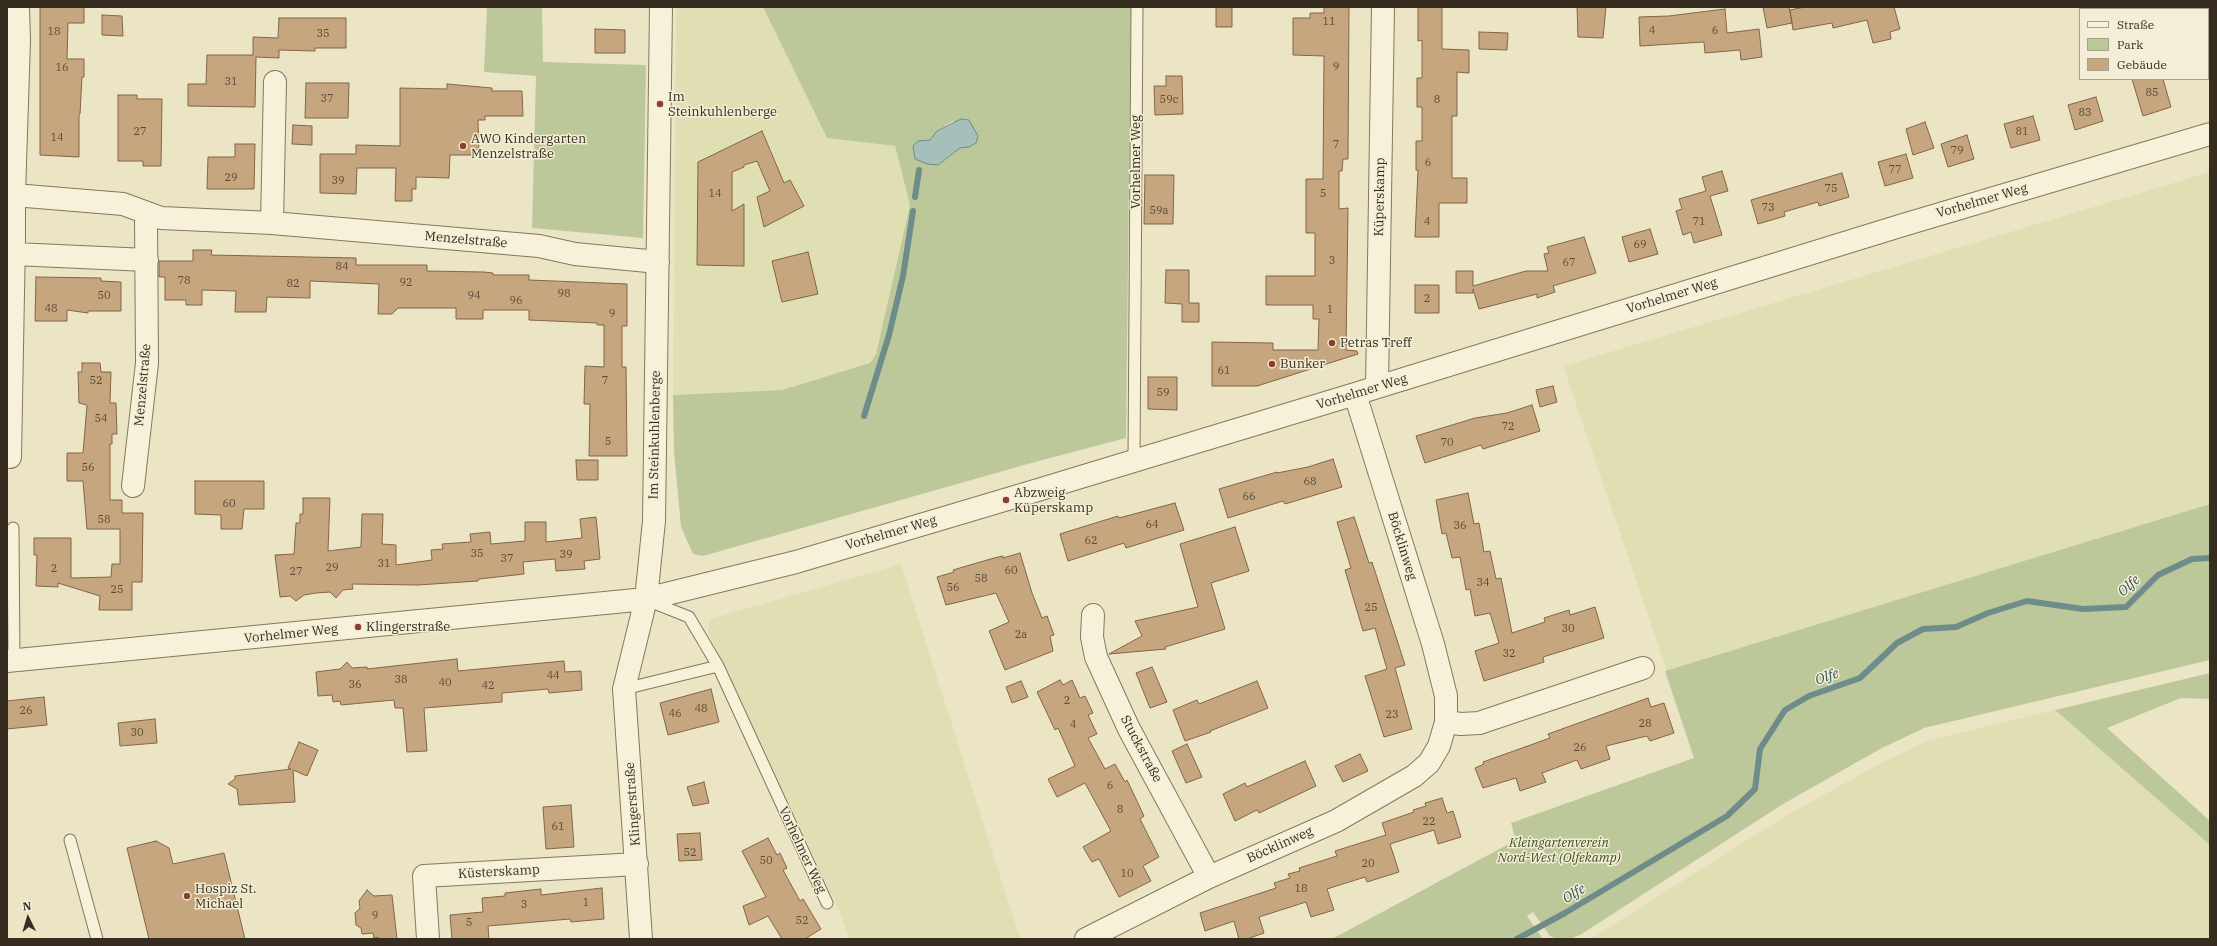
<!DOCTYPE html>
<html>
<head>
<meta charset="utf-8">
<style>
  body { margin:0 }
  #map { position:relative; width:2217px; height:946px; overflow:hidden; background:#ebe5c6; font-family:"IBM Plex Serif",serif }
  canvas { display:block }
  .frame { position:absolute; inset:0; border:8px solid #362d20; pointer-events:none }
  .legend { position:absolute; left:2079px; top:8px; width:130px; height:72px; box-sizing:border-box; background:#f3eed5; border:1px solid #a7a18d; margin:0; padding:5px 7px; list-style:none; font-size:12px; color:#362d20 }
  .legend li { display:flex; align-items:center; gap:8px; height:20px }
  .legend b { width:20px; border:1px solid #a7a18d }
  .north { position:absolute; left:8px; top:898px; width:40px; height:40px; -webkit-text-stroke:3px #f3eed5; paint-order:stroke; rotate:355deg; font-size:11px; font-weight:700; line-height:16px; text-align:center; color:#362d20 }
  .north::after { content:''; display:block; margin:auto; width:14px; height:18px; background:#362d20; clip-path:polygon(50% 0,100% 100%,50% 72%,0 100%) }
</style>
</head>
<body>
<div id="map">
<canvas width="2217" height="946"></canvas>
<div class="frame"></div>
<ul class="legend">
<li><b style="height:5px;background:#f6f1d8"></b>Straße</li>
<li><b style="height:11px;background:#bdc89a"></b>Park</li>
<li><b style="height:11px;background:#c6a67f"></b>Gebäude</li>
</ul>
<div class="north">N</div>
</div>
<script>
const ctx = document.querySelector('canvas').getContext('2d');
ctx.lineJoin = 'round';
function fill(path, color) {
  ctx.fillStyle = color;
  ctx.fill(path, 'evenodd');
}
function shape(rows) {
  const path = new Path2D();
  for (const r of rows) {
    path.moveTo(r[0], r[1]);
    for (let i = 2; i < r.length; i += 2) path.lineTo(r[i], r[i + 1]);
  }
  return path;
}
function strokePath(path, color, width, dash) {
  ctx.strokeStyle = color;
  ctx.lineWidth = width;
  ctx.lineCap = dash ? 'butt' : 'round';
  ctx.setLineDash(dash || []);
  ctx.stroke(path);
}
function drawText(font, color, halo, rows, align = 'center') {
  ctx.font = font + ' "IBM Plex Serif",serif';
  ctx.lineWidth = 3;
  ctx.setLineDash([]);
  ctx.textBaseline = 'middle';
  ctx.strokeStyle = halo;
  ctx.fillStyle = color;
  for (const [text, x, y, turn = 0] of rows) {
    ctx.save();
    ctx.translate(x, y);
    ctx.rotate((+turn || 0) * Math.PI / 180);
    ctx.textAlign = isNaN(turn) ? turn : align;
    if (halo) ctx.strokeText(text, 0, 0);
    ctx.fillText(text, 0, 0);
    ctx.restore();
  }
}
const farmland = shape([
  [676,7,763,7,827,138,895,146,910,205,876,354,870,363,782,390,673,395],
  [2210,172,2210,504,1667,671,1563,366],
  [901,564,1020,939,849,939,840,913,708,632,710,619],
  [2055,710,2210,845,2210,939,1590,939,1787,815,1887,760,1930,740]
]);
const green = shape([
  [487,7,542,7,543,62,646,65,643,238,532,228,536,76,484,72],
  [763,7,1131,7,1126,438,1035,462,703,556,693,554,681,527,674,451,673,395,782,390,870,363,876,354,910,205,895,146,827,138],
  [953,121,978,136,975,143,969,147,960,148,938,165,927,164,915,159,913,146,930,140,937,131],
  [2210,504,2210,660,1924,728,1880,749,1783,804,1580,935,1569,939,1557,939,1550,936,1533,912,1527,916,1543,939,1332,939,1516,840,1511,823,1694,758,1665,671],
  [2210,673,2210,699,2181,698,2107,728,2210,821,2210,845,2055,710]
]);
const water = shape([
  [961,119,969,120,978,136,976,143,969,147,960,148,938,165,927,164,915,159,913,146,918,141,930,140,937,131,961,119]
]);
const stream = shape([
  [915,197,919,170],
  [864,416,889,335,903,276,913,211],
  [1517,939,1565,913,1727,816,1755,789,1760,749,1785,710,1809,696,1860,678,1897,643,1923,629,1956,627,1988,613,2027,601,2083,609,2126,607,2158,575,2192,559,2210,558]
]);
const building = shape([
  [40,7,84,7,84,23,68,23,67,59,84,59,84,77,82,77,80,114,79,114,79,157,40,155,40,7],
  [1216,7,1232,7,1232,27,1216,27,1216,7],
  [1324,7,1349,7,1348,159,1343,159,1342,171,1339,171,1339,209,1348,208,1346,350,1357,351,1358,354,1257,386,1212,386,1212,342,1273,343,1273,350,1318,350,1319,319,1313,319,1313,305,1266,305,1266,276,1315,276,1315,233,1306,233,1306,179,1323,179,1324,56,1293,55,1293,18,1310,18,1310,13,1324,13,1324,7],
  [1418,7,1442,7,1442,49,1469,50,1469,73,1457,72,1457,116,1452,116,1452,178,1467,178,1467,203,1439,203,1439,237,1415,237,1418,170,1416,170,1416,141,1422,141,1422,107,1417,107,1417,78,1422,78,1422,40,1418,41,1418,7],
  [1577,7,1606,7,1603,38,1578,37,1577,7],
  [1763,7,1789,7,1792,23,1767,28,1763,7],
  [1805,7,1894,7,1900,29,1890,32,1891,39,1873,43,1867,20,1833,28,1832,23,1793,30,1790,10,1805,7],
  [1725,9,1727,33,1759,29,1762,57,1741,60,1740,50,1705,53,1704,42,1640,46,1639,17,1669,16,1725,9],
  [102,15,122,16,123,36,102,35,102,15],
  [279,18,346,18,346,48,315,48,315,51,279,50,279,58,256,57,255,107,188,106,188,84,206,84,207,55,253,55,253,37,278,38,279,18],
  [595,29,625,30,625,53,595,53,595,29],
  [1479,32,1508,33,1507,50,1479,49,1479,32],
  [1166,76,1182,76,1183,114,1155,115,1154,86,1166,86,1166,76],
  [2132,79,2163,79,2171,107,2143,116,2132,79],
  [306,83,349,83,348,118,305,118,306,83],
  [447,84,492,88,492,91,522,91,523,116,485,116,485,120,478,120,479,155,450,155,449,178,416,177,416,189,412,189,412,201,395,201,396,168,357,168,356,194,320,193,320,154,356,154,356,145,400,146,400,88,447,89,447,84],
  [118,95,137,95,137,99,162,99,161,166,143,166,143,161,118,161,118,95],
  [2096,97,2103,121,2075,130,2068,105,2096,97],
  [2033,116,2040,140,2011,148,2004,124,2033,116],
  [1925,122,1934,148,1913,155,1906,129,1925,122],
  [293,125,312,126,312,145,292,144,293,125],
  [762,131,784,183,790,180,804,206,764,227,757,197,770,191,757,161,744,165,744,167,732,172,732,211,744,204,744,266,697,265,698,162,762,131],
  [1967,135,1974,159,1948,167,1941,144,1967,135],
  [235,144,255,144,254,189,207,189,208,157,235,157,235,144],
  [1906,154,1913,178,1885,186,1878,162,1906,154],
  [1722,171,1728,191,1710,196,1722,235,1694,243,1691,232,1683,235,1676,211,1682,209,1679,199,1706,191,1702,177,1722,171],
  [1842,173,1849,197,1819,206,1818,202,1784,212,1785,216,1758,224,1751,200,1842,173],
  [1145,175,1174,175,1173,224,1144,224,1145,175],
  [1650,229,1658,254,1629,262,1622,237,1650,229],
  [1584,237,1596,273,1553,286,1555,292,1537,298,1537,294,1479,309,1473,289,1473,293,1456,293,1456,271,1473,271,1473,286,1526,271,1548,271,1544,254,1549,253,1547,247,1584,237],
  [193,250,212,250,211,255,356,258,356,265,427,265,427,271,484,272,493,273,493,275,529,275,529,280,627,284,627,326,622,326,622,367,626,367,627,456,589,456,590,404,584,404,585,366,604,367,604,325,597,325,597,323,529,320,529,310,483,310,483,319,456,319,456,308,398,308,392,314,378,314,379,284,310,281,310,298,267,297,266,312,235,312,236,291,202,290,202,305,186,305,186,300,165,300,165,277,159,277,159,261,193,261,193,250],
  [808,252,818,294,782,302,772,261,808,252],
  [1166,270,1189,270,1189,303,1199,303,1199,322,1182,322,1182,304,1165,303,1166,270],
  [36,277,101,278,101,281,121,282,121,311,88,311,88,313,67,310,67,321,35,321,36,277],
  [1415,285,1439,285,1439,313,1415,313,1415,285],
  [82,363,100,363,101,372,111,372,110,403,116,403,117,434,112,434,112,444,110,444,110,500,122,500,122,513,143,513,142,582,132,582,132,610,99,610,100,596,58,583,58,587,36,586,37,555,34,555,34,538,71,538,71,578,111,577,112,564,120,564,120,529,87,529,83,481,67,481,67,453,83,453,87,405,79,403,78,372,82,372,82,363],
  [1148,377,1177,377,1177,410,1148,409,1148,377],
  [1553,386,1557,402,1540,407,1536,390,1553,386],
  [1532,405,1540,431,1483,449,1481,445,1425,463,1416,436,1475,418,1507,413,1532,405],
  [1333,459,1342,487,1285,504,1283,501,1228,518,1219,489,1277,472,1277,473,1308,467,1333,459],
  [576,460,598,460,598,480,577,480,576,460],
  [195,481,264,481,264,509,244,509,242,529,221,529,221,515,195,514,195,481],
  [1468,493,1474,524,1479,523,1484,552,1490,551,1496,579,1501,578,1512,633,1545,622,1544,618,1569,610,1570,615,1595,607,1604,638,1543,657,1544,662,1484,681,1475,651,1499,643,1490,613,1475,616,1470,589,1466,590,1460,557,1452,558,1446,533,1442,534,1436,500,1468,493],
  [303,498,330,498,328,551,361,547,362,514,383,514,382,544,396,545,396,565,432,560,431,550,443,549,442,544,471,542,470,534,490,532,491,544,525,541,525,522,546,522,546,542,582,538,580,519,596,517,600,559,584,561,585,569,556,571,555,559,523,562,524,574,479,579,478,581,418,585,352,584,353,589,343,590,336,598,330,592,316,593,304,595,296,601,290,596,280,597,275,555,294,554,296,523,300,523,300,514,303,514,303,498],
  [1175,503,1184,530,1126,548,1124,543,1068,561,1060,534,1118,516,1119,518,1175,503],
  [1354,517,1369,563,1372,562,1405,665,1395,668,1412,729,1384,737,1365,676,1387,669,1375,628,1363,631,1345,570,1351,568,1337,522,1354,517],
  [1235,527,1249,571,1211,583,1225,629,1165,647,1166,649,1109,654,1142,636,1135,621,1198,607,1180,544,1235,527],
  [1020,553,1032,593,1042,618,1047,616,1054,635,1050,636,1053,651,1005,670,989,631,1009,622,996,593,946,605,937,577,954,572,953,570,994,558,1003,556,1003,558,1020,553],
  [457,659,458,671,564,661,565,672,581,671,582,690,549,693,548,689,502,693,502,702,424,708,427,751,407,752,403,708,395,708,394,700,341,705,340,701,333,702,332,695,318,696,316,672,340,669,347,662,352,668,367,667,367,669,457,659],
  [1152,667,1167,702,1150,708,1136,673,1152,667],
  [1060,680,1063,685,1072,680,1080,698,1085,696,1093,713,1088,715,1097,734,1088,738,1105,769,1115,764,1125,782,1127,780,1144,816,1140,819,1159,857,1143,866,1151,881,1119,897,1099,859,1092,862,1083,847,1111,831,1085,783,1057,797,1048,779,1075,766,1058,728,1055,730,1037,692,1060,680],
  [1021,681,1028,697,1012,703,1006,687,1021,681],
  [1257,681,1268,708,1210,731,1211,732,1185,741,1173,710,1197,700,1199,704,1257,681],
  [711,689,719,722,668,735,660,703,711,689],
  [44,697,47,725,7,729,7,701,44,697],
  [1648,698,1651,707,1664,703,1674,733,1650,741,1647,736,1606,746,1610,759,1581,769,1577,760,1542,773,1546,782,1520,791,1516,778,1483,788,1475,768,1484,764,1483,762,1550,738,1548,734,1648,698],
  [155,719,157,743,120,746,118,723,155,719],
  [299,742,318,750,307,776,293,770,295,802,239,805,237,789,228,784,235,779,235,776,291,769,288,768,299,742],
  [1187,744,1202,777,1186,783,1172,751,1187,744],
  [1360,754,1368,771,1343,782,1335,766,1360,754],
  [1305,761,1316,786,1259,813,1257,810,1235,821,1223,794,1245,783,1247,787,1305,761],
  [704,782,709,803,693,806,687,787,704,782],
  [1442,798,1447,813,1453,811,1461,837,1438,844,1434,830,1390,844,1399,872,1367,882,1365,877,1327,889,1334,910,1311,917,1306,902,1259,917,1264,933,1247,939,1239,939,1234,921,1205,931,1200,913,1276,888,1274,883,1290,878,1288,874,1300,871,1299,868,1337,856,1335,851,1386,835,1382,823,1414,812,1413,810,1426,806,1425,803,1442,798],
  [571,805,574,847,546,849,543,807,571,805],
  [700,833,702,860,679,861,677,834,700,833],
  [768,838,777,855,780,853,787,868,783,870,800,901,803,899,821,929,805,939,782,939,768,916,749,925,743,906,766,897,742,851,768,838],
  [156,841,169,848,173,864,224,853,245,939,149,939,127,848,156,841],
  [602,888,604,919,571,922,570,919,488,926,489,939,452,939,450,915,483,912,482,898,505,896,505,893,541,889,541,895,602,888],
  [367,890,374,896,392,895,397,939,378,939,378,937,374,938,373,933,362,934,361,928,356,925,355,913,360,908,359,901,367,890]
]);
const lane = shape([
  [1134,460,1137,7],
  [13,528,14,661],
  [649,601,689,617,718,666],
  [624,689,718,666,827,903],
  [70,840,97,939]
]);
const street = shape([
  [14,195,19,41,18,7],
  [272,223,275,82],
  [7,239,14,239,14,195,123,204,161,218,272,223,539,246,575,254,658,262],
  [14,254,147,260],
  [1377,387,1383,7],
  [10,457,14,239],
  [133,486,147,363,146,214],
  [1093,615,1092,637,1096,657,1129,729,1209,877],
  [7,661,646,599,796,562,1028,493,1355,394,1903,225,2210,134],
  [1446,722,1461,724,1479,723,1643,668],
  [428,939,424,876,637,864],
  [641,939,624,689,646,599,654,521,661,7],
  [1086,939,1209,877,1336,821,1414,776,1429,763,1439,746,1446,722,1446,696,1433,644,1355,394]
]);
const markers = [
  [660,104,4,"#8f3d32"],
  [463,146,4,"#8f3d32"],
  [1332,343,4,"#8f3d32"],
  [1272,364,4,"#8f3d32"],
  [1006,500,4,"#8f3d32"],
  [358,627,4,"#8f3d32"],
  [187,896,4,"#8f3d32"]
];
const numberNames = [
  ["11",1329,22],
  ["4",1652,31],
  ["6",1715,31],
  ["18",54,32],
  ["35",323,34],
  ["9",1336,67],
  ["16",62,68],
  ["31",231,82],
  ["85",2152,93],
  ["37",327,99],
  ["59c",1169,100],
  ["8",1437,100],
  ["83",2085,113],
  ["27",140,132],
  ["81",2022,132],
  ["14",57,138],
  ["7",1336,145],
  ["79",1957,151],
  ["6",1428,163],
  ["77",1895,170],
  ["29",231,178],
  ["39",338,181],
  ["75",1831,189],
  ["14",715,194],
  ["5",1323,194],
  ["73",1768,208],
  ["59a",1159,211],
  ["4",1427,222],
  ["71",1699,222],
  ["69",1640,245],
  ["3",1332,261],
  ["67",1569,263],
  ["84",342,267],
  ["78",184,281],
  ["92",406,283],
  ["82",293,284],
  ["98",564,294],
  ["50",104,296],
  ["94",474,296],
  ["2",1427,299],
  ["96",516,301],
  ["48",51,309],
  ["1",1330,310],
  ["9",612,314],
  ["61",1224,371],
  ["52",96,381],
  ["7",605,381],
  ["59",1163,393],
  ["54",101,419],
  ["72",1508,427],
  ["5",608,442],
  ["70",1447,443],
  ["56",88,468],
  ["68",1310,482],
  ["66",1249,497],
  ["60",229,504],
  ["58",104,520],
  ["64",1152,525],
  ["36",1460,526],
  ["62",1091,541],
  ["35",477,554],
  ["39",566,555],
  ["37",507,559],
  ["31",384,564],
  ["29",332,568],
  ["2",54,569],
  ["60",1011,571],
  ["27",296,572],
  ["58",981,579],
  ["34",1483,583],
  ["56",953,588],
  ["25",117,590],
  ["25",1371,608],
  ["30",1568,629],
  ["2a",1021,635],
  ["32",1509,654],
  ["44",553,676],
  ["38",401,680],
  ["40",445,683],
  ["36",355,685],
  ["42",488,686],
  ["2",1067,701],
  ["48",701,709],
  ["26",26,711],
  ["46",675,714],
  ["23",1392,715],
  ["28",1645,724],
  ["4",1073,725],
  ["30",137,733],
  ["26",1580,748],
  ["6",1110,786],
  ["8",1120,810],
  ["22",1429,822],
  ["61",558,827],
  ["52",690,853],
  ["50",766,861],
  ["20",1368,864],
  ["10",1127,874],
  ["18",1301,889],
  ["1",586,903],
  ["3",524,905],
  ["9",375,916],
  ["52",802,921],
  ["5",469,923]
];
const poiNames = [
  ["Im",668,97],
  ["Steinkuhlenberge",668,112],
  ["AWO Kindergarten",471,139],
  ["Menzelstraße",471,154],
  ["Petras Treff",1340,343],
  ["Bunker",1280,364],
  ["Abzweig",1014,493],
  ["Küperskamp",1014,508],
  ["Klingerstraße",366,627],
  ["Hospiz St.",195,889],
  ["Michael",195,904]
];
const streetNames = [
  ["Vorhelmer Weg",1136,162,-90],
  ["Küperskamp",1380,197,-89],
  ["Vorhelmer Weg",1982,201,-16],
  ["Menzelstraße",466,240,5],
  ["Vorhelmer Weg",1672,296,-17],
  ["Menzelstraße",143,385,-85],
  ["Vorhelmer Weg",1362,392,-17],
  ["Im Steinkuhlenberge",655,435,-89],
  ["Vorhelmer Weg",891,533,-16],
  ["Böcklinweg",1402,546,73],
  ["Vorhelmer Weg",291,634,-6],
  ["Stuckstraße",1141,749,62],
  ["Klingerstraße",633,804,-94],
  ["Böcklinweg",1280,845,-24],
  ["Vorhelmer Weg",802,850,65],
  ["Küsterskamp",499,872,-3]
];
const parkNames = [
  ["Kleingartenverein",1559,843],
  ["Nord-West (Olfekamp)",1559,858]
];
const waterNames = [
  ["Olfe",2129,586,-42],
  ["Olfe",1827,677,-19],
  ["Olfe",1574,894,-31]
];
fill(farmland, '#e0dfb4');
fill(green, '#bdc89a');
fill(water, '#a7bfbb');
strokePath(water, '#6e8c89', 1);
strokePath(stream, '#6e8c89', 6);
fill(building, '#c6a67f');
strokePath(building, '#826545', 1);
strokePath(lane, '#85775d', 13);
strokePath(street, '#85775d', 24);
strokePath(lane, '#f6f1d8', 11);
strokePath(street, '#f6f1d8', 22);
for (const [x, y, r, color] of markers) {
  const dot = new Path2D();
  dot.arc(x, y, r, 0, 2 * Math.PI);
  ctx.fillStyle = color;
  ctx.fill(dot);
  strokePath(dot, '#f3eed5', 1.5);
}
drawText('11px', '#5a4b38', null, numberNames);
drawText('13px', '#362d20', '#f3eed5', poiNames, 'left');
drawText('13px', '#362d20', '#f3eed5', streetNames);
drawText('italic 13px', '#415128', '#f3eed5', parkNames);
drawText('italic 14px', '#305255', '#f3eed5', waterNames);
</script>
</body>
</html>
